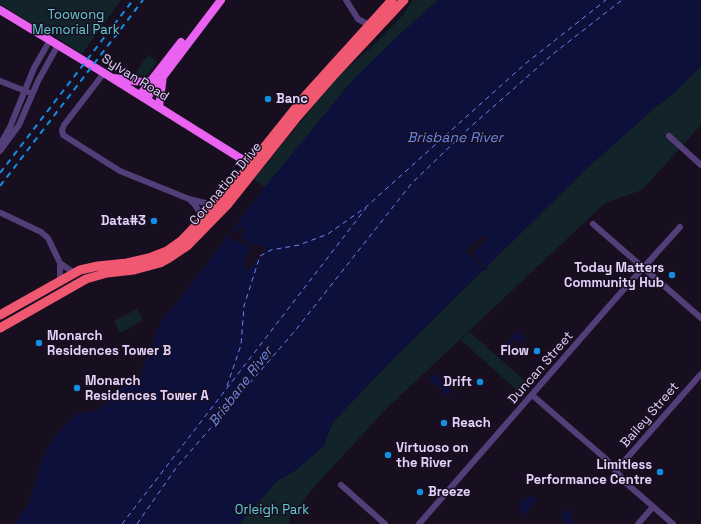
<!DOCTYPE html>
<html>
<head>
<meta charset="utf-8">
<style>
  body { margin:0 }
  canvas { display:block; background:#170f1f }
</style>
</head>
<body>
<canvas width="701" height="524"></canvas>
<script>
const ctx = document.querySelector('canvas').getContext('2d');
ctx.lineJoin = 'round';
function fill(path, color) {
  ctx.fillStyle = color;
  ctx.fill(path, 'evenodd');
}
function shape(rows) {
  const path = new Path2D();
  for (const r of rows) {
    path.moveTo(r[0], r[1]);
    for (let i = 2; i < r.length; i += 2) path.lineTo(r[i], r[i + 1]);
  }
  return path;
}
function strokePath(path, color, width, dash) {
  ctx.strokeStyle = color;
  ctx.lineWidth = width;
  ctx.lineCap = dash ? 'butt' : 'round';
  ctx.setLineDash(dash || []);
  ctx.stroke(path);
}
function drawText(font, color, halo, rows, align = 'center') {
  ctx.font = font + ' "Space Grotesk",sans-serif';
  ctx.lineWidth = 3;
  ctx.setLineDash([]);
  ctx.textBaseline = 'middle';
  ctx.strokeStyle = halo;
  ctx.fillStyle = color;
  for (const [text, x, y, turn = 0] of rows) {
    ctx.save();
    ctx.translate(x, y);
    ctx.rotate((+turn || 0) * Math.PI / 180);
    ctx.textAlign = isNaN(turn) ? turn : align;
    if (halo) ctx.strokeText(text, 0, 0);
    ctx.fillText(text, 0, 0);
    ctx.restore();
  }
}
const green = shape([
  [0,0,121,0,82,54,46,30,31,23,0,4],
  [413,0,438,0,399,35,352,81,265,187,254,179,338,76,374,45,403,15],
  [148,55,157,62,147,75,144,76,134,75],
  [701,66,701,125,642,190,605,203,386,409,312,489,290,517,289,524,239,524,276,482,323,447,333,422,393,359,520,234,588,167,657,106,672,95],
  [137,309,143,320,120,333,114,321],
  [470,332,529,385,521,394,461,340]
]);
const water = shape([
  [438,0,701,0,701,66,672,95,657,106,588,167,520,234,393,359,333,422,323,447,296,470,276,482,239,524,16,524,21,514,28,505,45,452,56,435,76,414,97,411,111,398,115,392,140,378,143,366,162,320,177,303,265,187,352,81,399,35],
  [517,331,526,339,522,344,516,338,509,346,507,345,506,346,505,345],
  [436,374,439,374,440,380,452,391,448,396,429,379],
  [531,496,538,498,523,516,519,510,521,505,520,502,524,498,529,498],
  [566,510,568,510,575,524,566,524,561,517,561,514]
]);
const pier = shape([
  [240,226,246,230,240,238,254,244,266,247,264,249,265,250,253,265,246,271,244,270,246,268,244,264,247,255,252,247,238,241,236,242,230,238,232,236,228,233,230,230,234,233],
  [482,235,487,240,472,253,488,269,486,271,470,255,469,255,465,251]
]);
const ferry = shape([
  [227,386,241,345,244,306,260,256,271,250,299,245,328,234,366,207,525,64,606,0],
  [122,524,366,208],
  [137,524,176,468,294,332,412,183,467,130,553,54,622,0]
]);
const minor = shape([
  [346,0,358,19,369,25],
  [104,73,64,125,62,130,63,135,120,171,189,199,217,206],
  [0,81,28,92],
  [669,136,701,165],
  [0,145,10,127,34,68,50,40],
  [0,151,19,125,38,81,58,45],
  [189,199,195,205,199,211,201,221],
  [1,213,41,232,48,238,60,263,60,281],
  [593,224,701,318],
  [60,263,74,273],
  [532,395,606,459,626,483,673,524],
  [615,470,620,466,701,374],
  [341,485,385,524],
  [419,524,617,297,680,227],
  [638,524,653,507]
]);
const major = shape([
  [0,10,104,73,256,168],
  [114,78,142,82,151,81],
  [140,95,181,42],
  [146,99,221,0],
  [159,107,163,76]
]);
const highway = shape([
  [0,315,80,270,98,266,127,263,149,258,167,251,181,241,229,191,306,95,392,0],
  [0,328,86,279,107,273,134,270,160,263,169,258,187,246,228,204,298,116,333,76,404,0]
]);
const rail = shape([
  [0,173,133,0],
  [0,186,143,0]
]);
const markers = [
  [268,99,4,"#148ee4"],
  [154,221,4,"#148ee4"],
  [672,275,4,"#148ee4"],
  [39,343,4,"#148ee4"],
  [537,351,4,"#148ee4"],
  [480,382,4,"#148ee4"],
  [77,388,4,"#148ee4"],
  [444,423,4,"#148ee4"],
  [388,455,4,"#148ee4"],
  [660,472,4,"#148ee4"],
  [420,492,4,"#148ee4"]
];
const parkNames = [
  ["Toowong",76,15],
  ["Memorial Park",76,30],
  ["Orleigh Park",272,510]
];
const streetNames = [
  ["Sylvan Road",135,78,32],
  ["Coronation Drive",226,184,-50],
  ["Duncan Street",541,368,-49],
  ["Bailey Street",650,415,-49]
];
const poiNames = [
  ["Banc",276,99],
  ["Data#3",146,221,"right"],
  ["Today Matters",664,268,"right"],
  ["Community Hub",664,283,"right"],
  ["Monarch",47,336],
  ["Residences Tower B",47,351],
  ["Flow",529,351,"right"],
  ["Monarch",85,381],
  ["Residences Tower A",85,396],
  ["Drift",472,382,"right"],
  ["Reach",452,423],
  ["Virtuoso on",396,448],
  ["the River",396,463],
  ["Limitless",652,465,"right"],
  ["Performance Centre",652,480,"right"],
  ["Breeze",428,492]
];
const waterNames = [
  ["Brisbane River",455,138],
  ["Brisbane River",241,387,-53]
];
fill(green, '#122329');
fill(water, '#0d103a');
fill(pier, '#170f1f');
strokePath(ferry, '#6987f2', 1, [5, 4]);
strokePath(minor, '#533e7a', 6);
strokePath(major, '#e962f1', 8);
strokePath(highway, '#f05770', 9);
strokePath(rail, '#148ee4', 2, [6, 5]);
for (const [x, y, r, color] of markers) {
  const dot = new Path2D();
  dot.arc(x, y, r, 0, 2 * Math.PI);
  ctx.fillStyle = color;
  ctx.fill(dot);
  strokePath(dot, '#170f1f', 1.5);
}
drawText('13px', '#64cdd4', '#170f1f', parkNames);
drawText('13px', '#e3d1fb', '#170f1f', streetNames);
drawText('bold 13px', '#e3d1fb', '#170f1f', poiNames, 'left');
drawText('italic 14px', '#6987f2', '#170f1f', waterNames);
</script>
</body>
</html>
